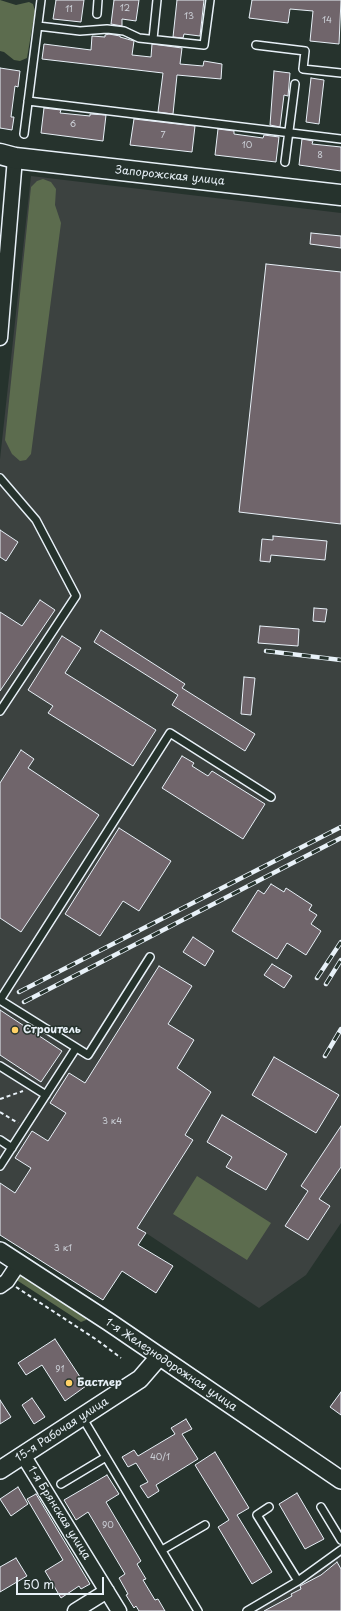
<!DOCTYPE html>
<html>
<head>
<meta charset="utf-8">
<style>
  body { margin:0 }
  #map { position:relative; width:341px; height:1611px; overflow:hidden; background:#26332d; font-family:"Playpen Sans",sans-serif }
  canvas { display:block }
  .scale { position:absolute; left:16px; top:1577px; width:88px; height:18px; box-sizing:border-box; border:2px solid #e8f1f8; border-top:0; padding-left:5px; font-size:12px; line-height:14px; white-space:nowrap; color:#e8f1f8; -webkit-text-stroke:3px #26332d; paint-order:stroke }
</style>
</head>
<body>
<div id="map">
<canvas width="341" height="1611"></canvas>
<div class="scale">50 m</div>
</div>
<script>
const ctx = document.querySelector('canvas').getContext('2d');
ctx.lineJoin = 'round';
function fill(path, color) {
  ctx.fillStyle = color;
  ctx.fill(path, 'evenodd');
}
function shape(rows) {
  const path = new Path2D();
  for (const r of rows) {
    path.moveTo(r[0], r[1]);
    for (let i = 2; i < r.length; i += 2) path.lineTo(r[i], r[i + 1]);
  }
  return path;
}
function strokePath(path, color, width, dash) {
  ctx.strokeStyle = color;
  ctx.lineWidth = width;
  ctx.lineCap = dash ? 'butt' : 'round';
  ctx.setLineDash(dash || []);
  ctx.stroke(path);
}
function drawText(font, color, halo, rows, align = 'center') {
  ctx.font = font + ' "Playpen Sans",sans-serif';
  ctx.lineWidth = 3;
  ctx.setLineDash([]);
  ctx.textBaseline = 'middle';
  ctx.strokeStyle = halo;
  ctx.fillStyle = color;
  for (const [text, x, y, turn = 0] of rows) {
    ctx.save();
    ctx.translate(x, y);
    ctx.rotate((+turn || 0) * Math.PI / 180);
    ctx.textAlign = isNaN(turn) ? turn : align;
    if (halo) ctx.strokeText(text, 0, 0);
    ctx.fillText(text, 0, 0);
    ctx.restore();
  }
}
const built = shape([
  [31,176,341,213,341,1223,306,1275,259,1308,146,1233,103,1300,0,1235,0,459],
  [341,1553,341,1611,253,1611]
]);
const green = shape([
  [0,0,16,5,29,2,33,4,35,11,27,58,20,61,14,60,4,52,0,51],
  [43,179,51,182,56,189,55,205,61,223,31,454,26,460,20,461,12,454,5,440,31,187,37,181],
  [197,1176,271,1223,247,1260,173,1214],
  [21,1272,86,1316,86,1320,81,1322,15,1279]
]);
const building = shape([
  [56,0,84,0,81,22,53,19,56,0],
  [114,0,139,0,136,21,122,19,122,26,111,24,114,0],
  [177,0,204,0,200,36,184,34,183,38,173,37,177,0],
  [252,0,341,0,339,44,310,41,313,11,290,9,288,23,249,18,252,0],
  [109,34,120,36,120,37,134,41,132,55,151,57,152,44,182,48,180,64,203,66,204,61,222,64,221,79,177,75,173,114,158,112,163,73,42,59,44,44,91,50,92,36,105,37,105,35,109,34],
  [0,68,20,71,18,87,15,86,11,117,14,117,12,130,0,128,0,68],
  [274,71,290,73,288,96,284,95,280,127,270,125,274,71],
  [311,78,324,80,319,124,306,122,311,78],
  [44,108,61,110,60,113,90,116,90,114,106,115,103,141,41,133,44,108],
  [134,119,195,126,192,152,130,145,134,119],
  [218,129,234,131,234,134,263,138,264,135,279,137,276,162,215,155,218,129],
  [302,139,313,141,312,144,341,147,341,171,299,165,302,139],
  [311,233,341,236,341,248,310,244,311,233],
  [266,264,341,272,341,524,239,512,266,264],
  [0,530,18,542,6,561,0,557,0,530],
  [273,536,327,541,325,560,271,555,270,562,260,561,262,539,273,540,273,536],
  [40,600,55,610,0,691,0,612,22,626,40,600],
  [314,608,327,609,325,622,313,621,314,608],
  [260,626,299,629,298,646,258,643,260,626],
  [101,630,185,684,182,688,255,734,245,751,172,705,178,695,94,642,101,630],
  [62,636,81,648,65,673,156,730,133,766,48,713,53,706,28,690,62,636],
  [244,677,255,678,251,715,241,714,244,677],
  [21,750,34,759,28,768,99,815,21,932,0,918,0,783,21,750],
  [182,756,194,763,192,766,208,776,212,771,265,804,243,839,162,788,182,756],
  [119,828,171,861,139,911,123,901,100,936,65,914,119,828],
  [271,884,284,892,286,888,312,905,309,910,317,915,311,924,321,931,306,955,287,943,277,959,232,931,258,890,264,894,271,884],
  [193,937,214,951,205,966,183,952,193,937],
  [272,964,292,976,284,988,264,975,272,964],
  [159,966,192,986,168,1024,194,1040,177,1068,211,1092,185,1135,193,1140,137,1228,146,1233,138,1245,173,1266,156,1293,122,1271,103,1300,0,1235,0,1183,15,1193,31,1168,15,1158,32,1131,48,1141,66,1113,50,1103,69,1073,85,1083,159,966],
  [0,1010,62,1051,41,1082,0,1055,0,1010],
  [274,1057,339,1095,316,1133,252,1095,274,1057],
  [222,1115,287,1154,266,1190,226,1167,232,1157,207,1142,222,1115],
  [341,1126,341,1167,319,1199,330,1206,308,1240,285,1226,308,1191,301,1186,341,1126],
  [55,1339,86,1386,65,1401,42,1365,26,1375,18,1363,55,1339],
  [341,1392,341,1415,330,1407,341,1392],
  [32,1398,45,1417,34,1424,22,1405,32,1398],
  [0,1400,11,1417,0,1424,0,1400],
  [186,1419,192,1429,182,1434,198,1459,156,1485,159,1491,148,1498,140,1486,148,1482,136,1463,128,1467,122,1457,134,1450,138,1456,175,1434,171,1428,186,1419],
  [215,1452,249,1508,237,1515,272,1572,252,1584,218,1527,229,1520,195,1465,215,1452],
  [107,1475,119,1494,106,1502,141,1561,137,1564,146,1579,143,1580,155,1600,158,1599,165,1611,139,1611,136,1606,134,1608,126,1595,128,1594,119,1578,125,1574,88,1512,76,1520,64,1500,107,1475],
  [18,1487,28,1504,11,1516,0,1499,18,1487],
  [297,1493,324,1539,305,1549,279,1504,297,1493],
  [36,1494,90,1584,81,1589,79,1586,61,1598,45,1571,63,1560,27,1499,36,1494],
  [16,1558,27,1576,0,1592,0,1567,16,1558],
  [337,1562,341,1569,341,1611,264,1611,292,1596,291,1594,301,1589,300,1586,321,1575,337,1562]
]);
const path = shape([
  [0,1099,23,1091],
  [0,1112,18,1123],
  [16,1287,97,1340,121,1358]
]);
const service = shape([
  [97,14,98,0],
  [38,26,80,31,107,29,124,31,139,38,204,45,210,0],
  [153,39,157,0],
  [256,45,305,51,303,69,341,73],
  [28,101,341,139],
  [24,134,41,0],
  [285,162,295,84],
  [0,478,36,520,76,596,0,711],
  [150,957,88,1055,0,1000,170,733,271,797],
  [0,1066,46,1095],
  [0,1140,12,1148],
  [0,1166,76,1048],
  [82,1417,198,1611],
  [61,1484,106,1457],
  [269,1507,257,1515,298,1581],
  [321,1507,341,1540],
  [162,1550,205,1525],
  [247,1611,298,1581,341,1550]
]);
const minor = shape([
  [0,338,15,158],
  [0,1286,7,1281,19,1263],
  [23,1455,119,1611],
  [75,1611,107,1591]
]);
const tertiary = shape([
  [0,1251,109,1322,341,1480],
  [0,1470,140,1379,159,1357]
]);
const secondary = shape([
  [0,154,15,158,341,195]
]);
const rail = shape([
  [266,651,341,660],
  [317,978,341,942],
  [326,984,341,960],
  [19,992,341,827],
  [24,1002,341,838],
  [325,1056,341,1029]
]);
const markers = [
  [15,1030,4,"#ffd166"],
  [69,1383,4,"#ffd166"]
];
const numberNames = [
  ["12",125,9],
  ["11",69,10],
  ["13",189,17],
  ["14",327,21],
  ["6",73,125],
  ["7",163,136],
  ["10",247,146],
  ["8",320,156],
  ["3 к4",112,1122],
  ["3 к1",63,1249],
  ["91",60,1370],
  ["40/1",160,1458],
  ["90",108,1526]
];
const streetNames = [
  ["Запорожская улица",170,176,6],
  ["1-я Железнодорожная улица",171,1365,34],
  ["15-я Рабочая улица",62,1430,-33],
  ["1-я Брянская улица",59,1513,58]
];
const poiNames = [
  ["Строитель",23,1030],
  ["Бастлер",77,1383]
];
fill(built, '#3c4240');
fill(green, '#5c6c4e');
fill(building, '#70656b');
strokePath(building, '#e8f1f8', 1);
strokePath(service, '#e8f1f8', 10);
strokePath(minor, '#e8f1f8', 17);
strokePath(tertiary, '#e8f1f8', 20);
strokePath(secondary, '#e8f1f8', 23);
strokePath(path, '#e8f1f8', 2, [4, 3]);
strokePath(service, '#26332d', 7);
strokePath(minor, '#26332d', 14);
strokePath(tertiary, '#26332d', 17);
strokePath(secondary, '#26332d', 20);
strokePath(rail, '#e8f1f8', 4.5);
strokePath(rail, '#26332d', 3, [9]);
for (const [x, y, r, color] of markers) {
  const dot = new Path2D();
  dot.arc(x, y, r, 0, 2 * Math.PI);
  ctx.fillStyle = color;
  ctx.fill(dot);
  strokePath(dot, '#26332d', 1.5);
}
drawText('9px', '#caced5', null, numberNames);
drawText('11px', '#e8f1f8', '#26332d', streetNames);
drawText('bold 11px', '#e8f1f8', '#26332d', poiNames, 'left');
</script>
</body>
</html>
